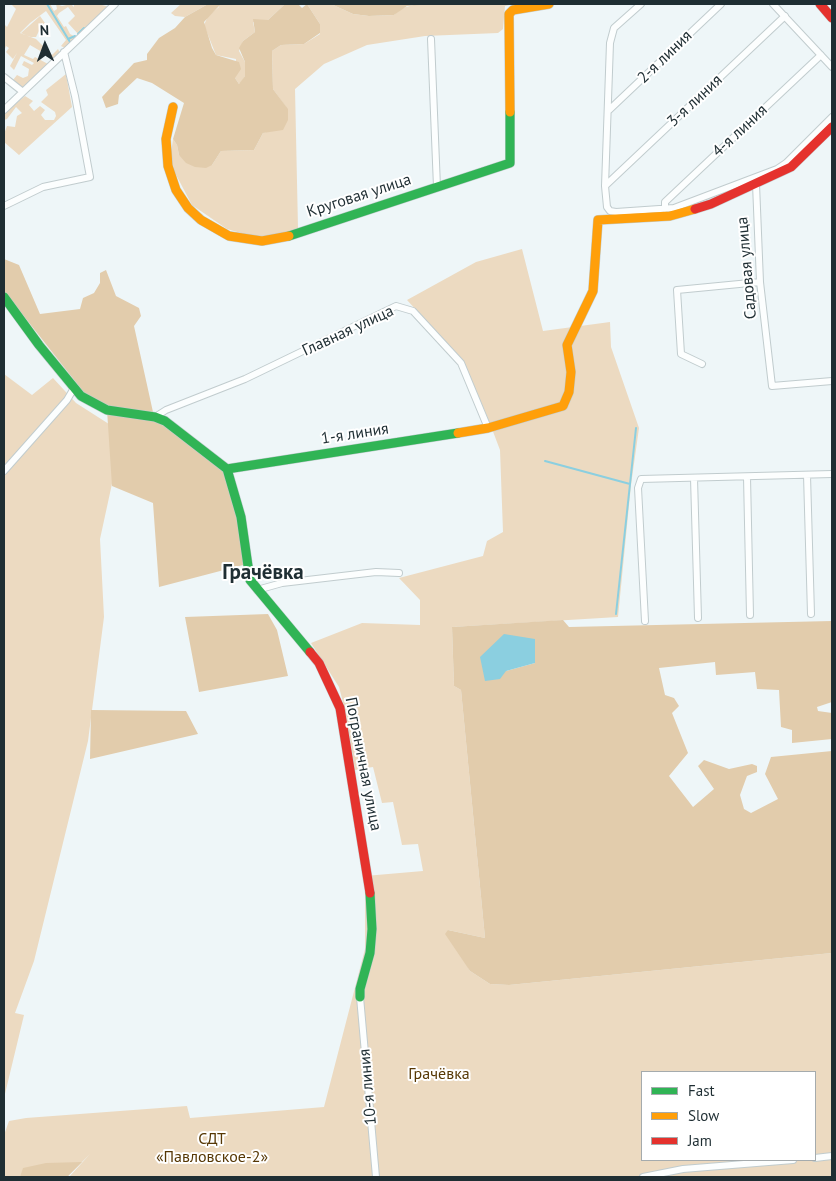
<!DOCTYPE html>
<html>
<head>
<meta charset="utf-8">
<style>
  body { margin:0 }
  #map { position:relative; width:836px; height:1181px; overflow:hidden; background:#eef6f8; font-family:"PT Sans",sans-serif }
  canvas { display:block }
  .frame { position:absolute; inset:0; border:5px solid #1f2e33; pointer-events:none }
  .legend { position:absolute; left:641px; top:1071px; width:175px; height:90px; box-sizing:border-box; background:#fff; border:1px solid #a5abad; margin:0; padding:6px 9px; list-style:none; font-size:15px; color:#1f2e33 }
  .legend li { display:flex; align-items:center; gap:10px; height:25px }
  .legend b { width:25px; border:1px solid #a5abad }
  .north { position:absolute; left:20px; top:20px; width:50px; height:50px; -webkit-text-stroke:4px #fff; paint-order:stroke; rotate:358deg; font-size:14px; font-weight:700; line-height:20px; text-align:center; color:#1f2e33 }
  .north::after { content:''; display:block; margin:auto; width:18px; height:22px; background:#1f2e33; clip-path:polygon(50% 0,100% 100%,50% 72%,0 100%) }
</style>
</head>
<body>
<div id="map">
<canvas width="836" height="1181"></canvas>
<div class="frame"></div>
<ul class="legend">
<li><b style="height:6px;background:#30b455"></b>Fast</li>
<li><b style="height:6px;background:#ff9f0a"></b>Slow</li>
<li><b style="height:6px;background:#e5322d"></b>Jam</li>
</ul>
<div class="north">N</div>
</div>
<script>
const ctx = document.querySelector('canvas').getContext('2d');
ctx.lineJoin = 'round';
function fill(path, color) {
  ctx.fillStyle = color;
  ctx.fill(path, 'evenodd');
}
function shape(rows) {
  const path = new Path2D();
  for (const r of rows) {
    path.moveTo(r[0], r[1]);
    for (let i = 2; i < r.length; i += 2) path.lineTo(r[i], r[i + 1]);
  }
  return path;
}
function strokePath(path, color, width, dash) {
  ctx.strokeStyle = color;
  ctx.lineWidth = width;
  ctx.lineCap = dash ? 'butt' : 'round';
  ctx.setLineDash(dash || []);
  ctx.stroke(path);
}
function drawText(font, color, halo, rows, align = 'center') {
  ctx.font = font + ' "PT Sans",sans-serif';
  ctx.lineWidth = 4;
  ctx.setLineDash([]);
  ctx.textBaseline = 'middle';
  ctx.strokeStyle = halo;
  ctx.fillStyle = color;
  for (const [text, x, y, turn = 0] of rows) {
    ctx.save();
    ctx.translate(x, y);
    ctx.rotate((+turn || 0) * Math.PI / 180);
    ctx.textAlign = isNaN(turn) ? turn : align;
    if (halo) ctx.strokeText(text, 0, 0);
    ctx.fillText(text, 0, 0);
    ctx.restore();
  }
}
const green = shape([
  [11,4,50,4,54,11,57,9,56,4,62,6,71,4,74,7,74,4,99,4,109,7,79,35,68,23,75,16,68,7,59,13,57,16,64,27,66,26,70,34,76,37,65,48,61,46,66,40,46,11,30,23,20,33,36,39,52,55,58,49,60,53,54,59,30,45,24,55,33,59,35,57,48,64,22,88,13,80,17,75,23,78,28,76,29,69,22,65,24,61,32,65,34,63,21,56,14,70,10,66,17,53,13,59,6,52,9,48,6,46,4,51,4,42,7,39,4,42,4,28,5,25,7,27,16,9],
  [181,4,208,4,185,17,175,16,171,13],
  [219,4,285,4,268,20,253,22,255,32,243,41,239,51,245,62,245,76,241,83,239,84,235,78,236,59,216,55,204,25,208,16,219,7],
  [307,4,331,4,353,14,369,16,394,15,402,8,418,4,514,4,505,6,503,29,498,33,425,36,367,45,324,64,295,89,298,228,280,236,258,238,227,229,192,205,174,171,171,153,173,139,177,145,179,155,212,165,221,151,254,150,263,133,269,131,286,107,273,89,272,51,281,45,304,44,320,34,320,24],
  [40,16,45,23,40,29,36,37,30,37,21,33],
  [66,74,72,107,19,155,4,142,4,134,7,126,15,127,17,116,22,113,16,107,7,119,4,120,4,113,25,96,33,101,29,105,34,111,40,106,45,110,41,115,45,120,54,120,56,116,55,112,41,102,48,95,46,90],
  [522,249,543,331,610,322,611,347,639,428,631,485,618,617,452,627,454,686,461,690,485,938,448,930,470,971,490,984,509,985,832,953,832,1177,69,1177,90,1154,67,1177,4,1177,4,1135,9,1121,26,1118,187,1106,190,1118,324,1107,365,949,365,876,423,871,418,844,402,845,393,802,382,803,373,767,355,770,346,714,339,687,311,643,362,623,420,625,420,600,399,578,483,556,487,541,503,532,500,450,489,421,464,362,407,300,476,262],
  [642,1072,815,1072,815,1160,642,1160],
  [4,374,32,395,53,378,76,403,123,433,100,539,104,617,88,741,34,961,15,1013,24,1015,4,1098]
]);
const forest = shape([
  [208,4,220,5,204,22,212,48,216,55,239,62,241,69,235,78,239,84,245,76,245,62,239,48,243,41,255,32,253,19,268,20,285,4,298,4,302,8,307,4,320,24,320,33,304,44,281,45,272,51,273,89,288,109,288,120,283,130,263,133,254,150,221,151,212,165,206,168,195,167,186,163,179,155,177,145,173,139,184,103,152,83,137,78,119,95,118,104,106,108,102,97,134,63,147,60,147,54,159,38,175,28,185,17],
  [331,4,434,4,407,6,394,15,369,16,353,14],
  [4,259,19,265,40,314,80,309,83,298,94,293,100,283,100,273,106,270,116,296,139,308,141,316,134,326,153,412,114,408,86,395,4,291],
  [107,410,155,417,227,469,247,564,159,587,153,503,112,486],
  [268,614,277,630,288,676,199,692,185,617],
  [563,620,569,627,832,621,832,702,817,707,818,711,832,713,832,739,792,743,792,730,781,727,779,690,757,689,755,672,716,675,715,662,659,668,665,695,674,698,679,706,672,713,688,753,669,776,693,807,714,789,698,766,704,760,729,769,752,764,757,766,757,772,747,776,740,795,744,809,751,813,778,799,765,774,771,757,832,751,832,953,509,985,490,984,470,971,445,934,448,930,485,938,461,690,454,686,452,627],
  [535,639,535,663,506,671],
  [91,710,186,711,198,734,90,759],
  [82,1162,67,1177,20,1177,23,1168,46,1163]
]);
const water = shape([
  [504,634,535,639,535,663,506,671,500,679,485,681,480,657]
]);
const stream = shape([
  [47,4,70,42],
  [78,34,84,28],
  [68,39,75,36],
  [545,461,630,484,616,614],
  [630,484,636,428]
]);
const street = shape([
  [641,4,614,28,610,43,605,186,607,207,610,211,616,212,674,208,777,169,786,163,832,117],
  [773,4,832,67],
  [431,39,437,187],
  [4,77,23,92],
  [4,110,115,4],
  [608,111,721,4],
  [756,184,760,282,772,386,832,381],
  [606,185,785,16],
  [4,206,43,187,90,177,75,96,64,52],
  [665,209,665,202,821,55],
  [702,364,681,354,677,290,760,282],
  [155,417,166,410,245,379,396,306,413,311,461,363,488,428],
  [4,471,67,400,74,388],
  [807,475,811,614],
  [747,477,750,615],
  [694,478,698,618],
  [257,590,282,583,376,572,399,573],
  [645,621,638,488,641,479,832,474],
  [360,997,376,1177],
  [815,1158,832,1156],
  [643,1177,683,1169,793,1160]
]);
const fast = shape([
  [289,236,510,163,510,112],
  [4,297,39,345,81,396,107,410,155,417,165,421,227,469,241,517,250,580,310,652],
  [227,469,458,433],
  [360,997,360,989,370,953,372,929,370,893]
]);
const slow = shape([
  [173,107,166,139,168,166,176,190,188,208,201,220,229,236,262,241,289,236],
  [510,112,509,14,513,10,549,4],
  [458,433,488,428,563,406,569,392,571,372,567,345,593,291,598,220,670,216,695,209]
]);
const jam = shape([
  [820,4,832,18],
  [695,209,711,204,791,167,832,127],
  [310,652,319,663,340,708,370,893]
]);
const streetNames = [
  ["2-я линия",665,57,-44],
  ["3-я линия",695,101,-43],
  ["4-я линия",740,131,-43],
  ["Круговая улица",359,196,-18],
  ["Садовая улица",747,268,-95],
  ["Главная улица",348,331,-25],
  ["1-я линия",355,434,-9],
  ["Пограничная улица",363,764,79],
  ["10-я линия",368,1087,-95]
];
const parkNames = [
  ["Грачёвка",439,1074],
  ["СДТ",212,1139],
  ["«Павловское-2»",212,1157]
];
const districtNames = [
  ["Грачёвка",263,573]
];
fill(green, '#ecdac1');
fill(forest, '#e2ccac');
fill(water, '#8bcfe0');
strokePath(stream, '#8bcfe0', 2);
strokePath(street, '#c1ccce', 8);
strokePath(fast, '#c1ccce', 10);
strokePath(slow, '#c1ccce', 10);
strokePath(jam, '#c1ccce', 10);
strokePath(street, '#fcfefe', 6);
strokePath(fast, '#30b455', 9);
strokePath(slow, '#ff9f0a', 9);
strokePath(jam, '#e5322d', 9);
drawText('16px', '#1f2e33', '#fff', streetNames);
drawText('16px', '#573805', '#fff', parkNames);
drawText('bold 21px', '#1f2e33', '#fff', districtNames);
</script>
</body>
</html>
